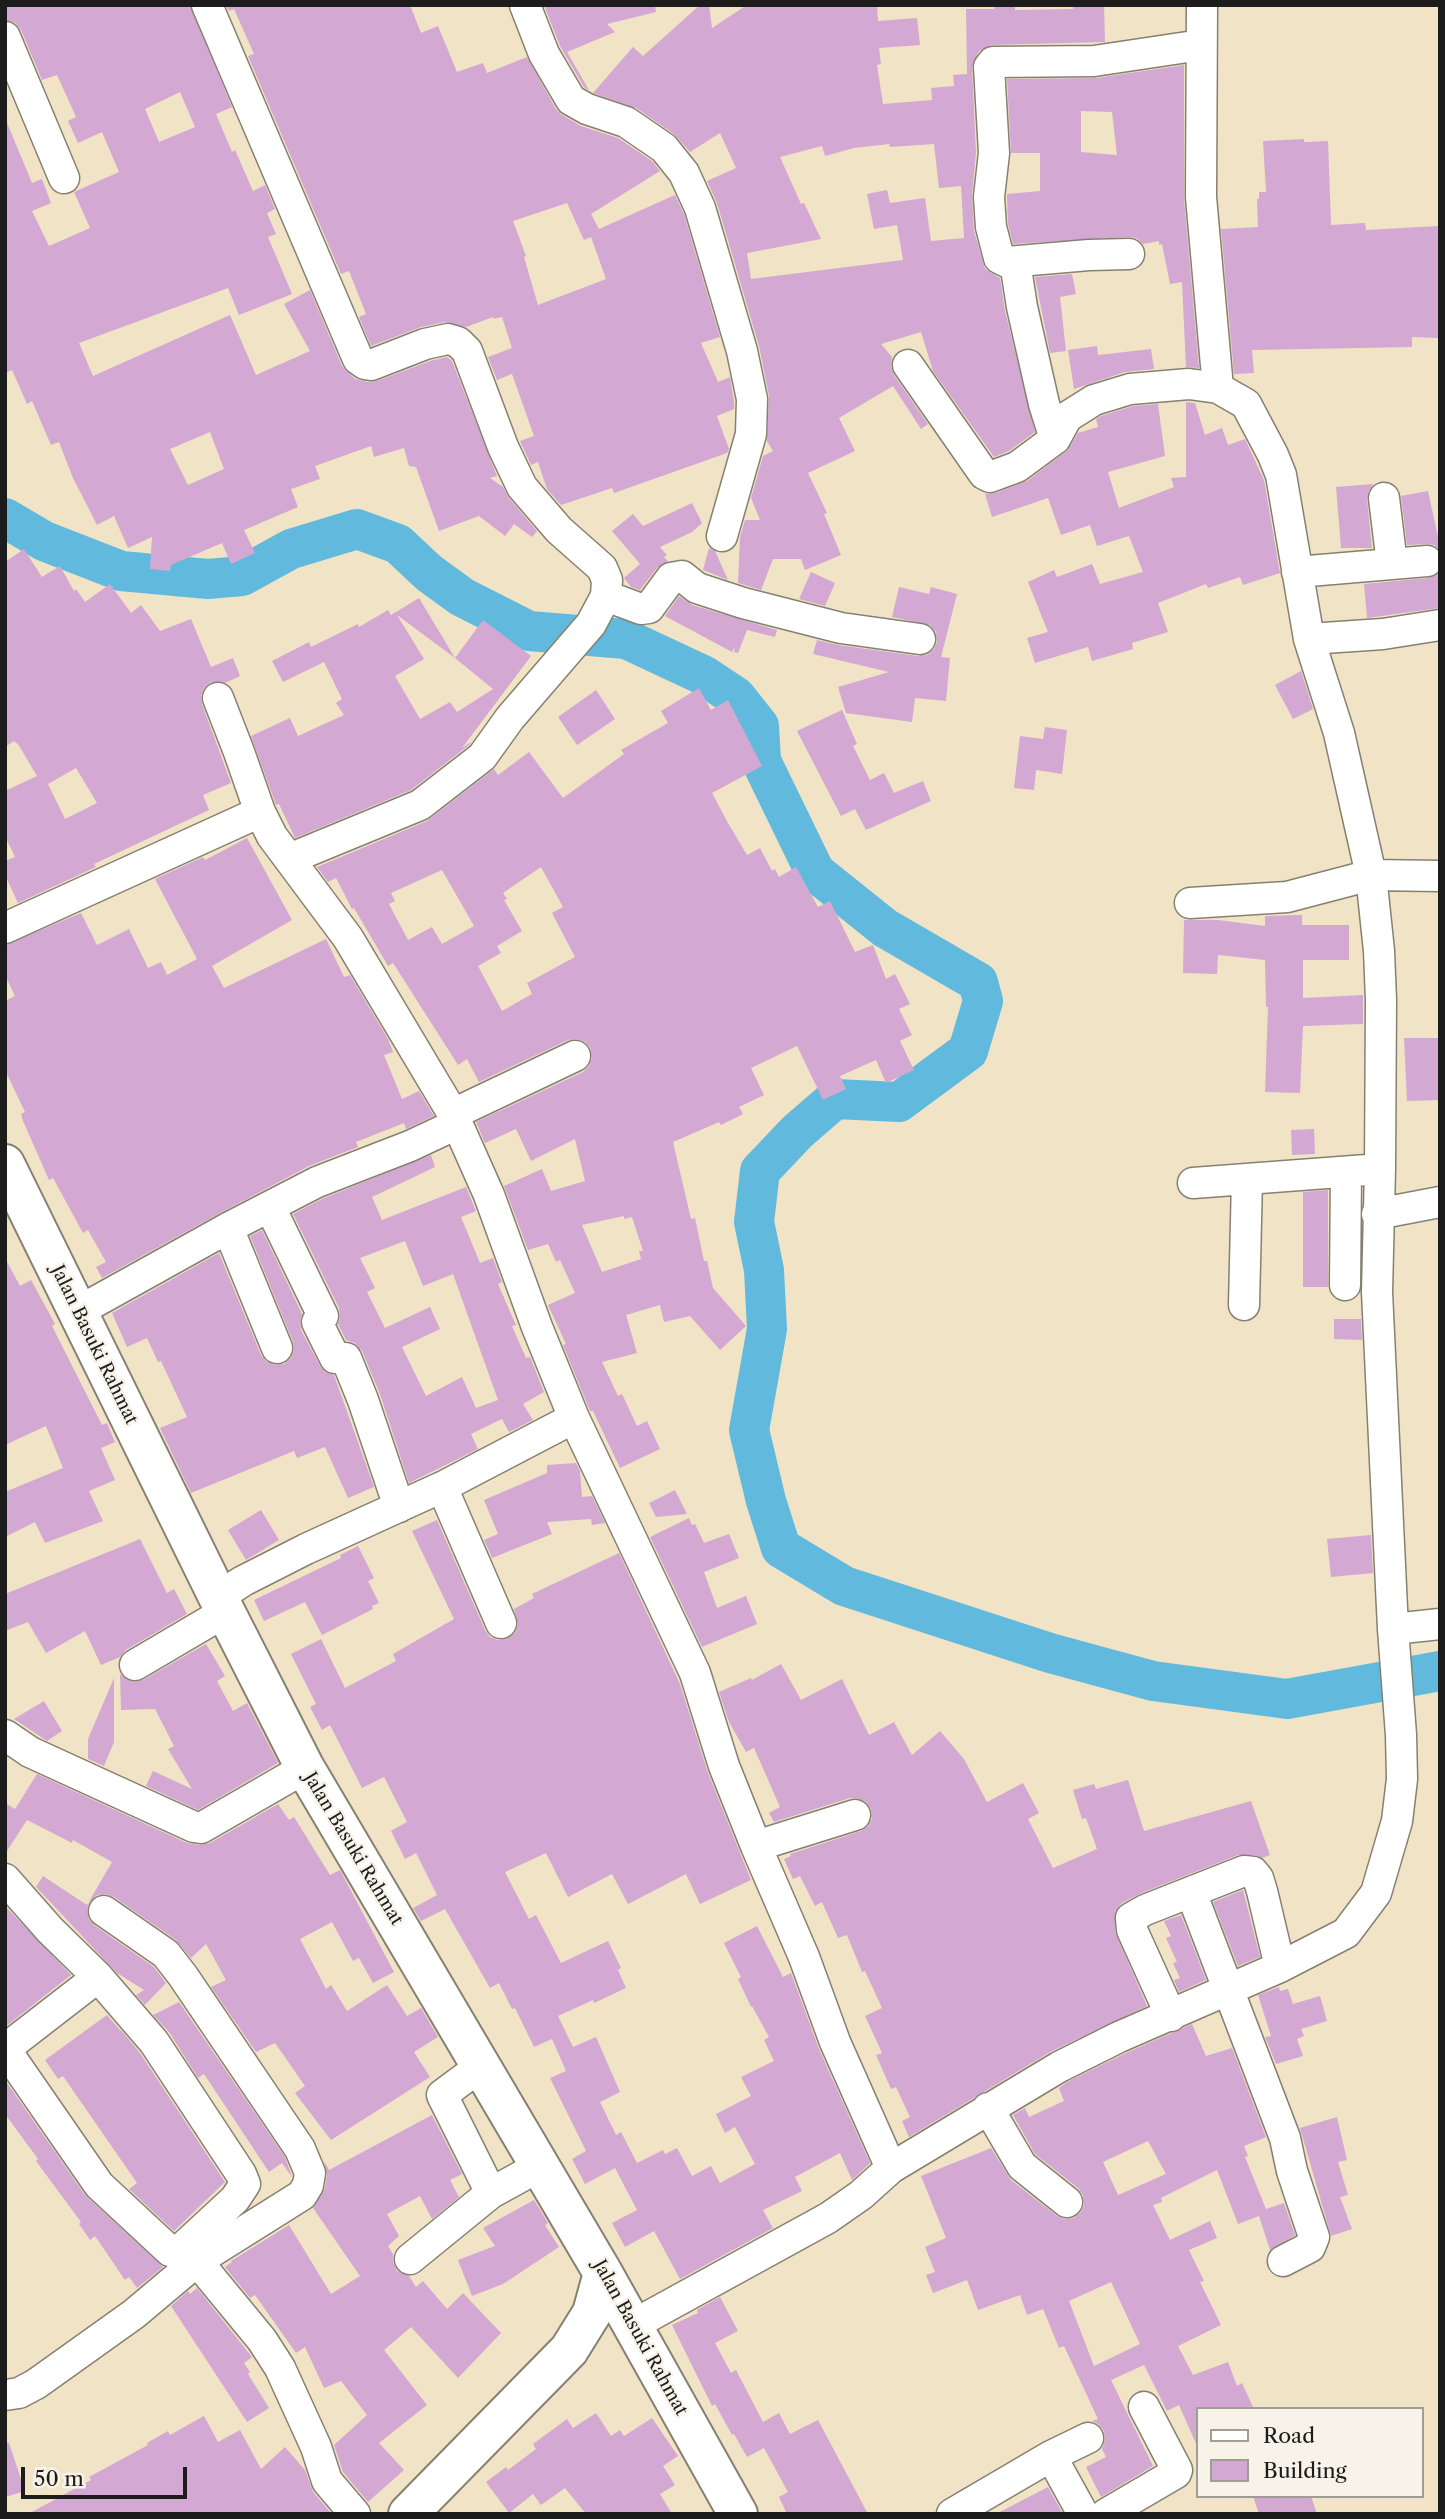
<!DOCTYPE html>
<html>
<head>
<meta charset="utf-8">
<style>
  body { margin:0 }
  #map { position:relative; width:1445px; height:2519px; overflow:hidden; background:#f1e3c6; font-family:"Libre Caslon Text",serif }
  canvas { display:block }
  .frame { position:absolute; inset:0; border:7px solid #1c1c1c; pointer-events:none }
  .legend { position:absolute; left:1196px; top:2407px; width:228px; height:91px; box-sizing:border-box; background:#f7f3e8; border:2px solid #9f9d96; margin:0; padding:9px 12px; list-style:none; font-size:21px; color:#1c1c1c }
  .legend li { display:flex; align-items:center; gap:14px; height:35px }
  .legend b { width:35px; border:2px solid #9f9d96 }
  .scale { position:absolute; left:21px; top:2467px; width:166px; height:32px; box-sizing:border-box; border:4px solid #1c1c1c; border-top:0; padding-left:9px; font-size:21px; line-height:24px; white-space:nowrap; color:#1c1c1c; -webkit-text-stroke:5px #f7f3e8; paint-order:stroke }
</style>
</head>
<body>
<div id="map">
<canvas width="1445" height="2519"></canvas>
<div class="frame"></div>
<ul class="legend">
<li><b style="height:9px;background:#fff"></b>Road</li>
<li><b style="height:19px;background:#d3a8d3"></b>Building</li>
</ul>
<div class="scale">50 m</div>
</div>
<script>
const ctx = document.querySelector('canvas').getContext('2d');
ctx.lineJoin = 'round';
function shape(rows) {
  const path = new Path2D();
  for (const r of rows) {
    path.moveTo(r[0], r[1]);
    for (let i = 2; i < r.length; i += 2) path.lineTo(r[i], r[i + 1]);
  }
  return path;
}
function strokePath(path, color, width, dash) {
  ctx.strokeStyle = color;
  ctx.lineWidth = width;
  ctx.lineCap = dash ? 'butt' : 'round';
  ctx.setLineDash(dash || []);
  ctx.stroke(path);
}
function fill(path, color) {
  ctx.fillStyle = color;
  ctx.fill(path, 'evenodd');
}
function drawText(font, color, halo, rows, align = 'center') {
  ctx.font = font + ' "Libre Caslon Text",serif';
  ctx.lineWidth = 5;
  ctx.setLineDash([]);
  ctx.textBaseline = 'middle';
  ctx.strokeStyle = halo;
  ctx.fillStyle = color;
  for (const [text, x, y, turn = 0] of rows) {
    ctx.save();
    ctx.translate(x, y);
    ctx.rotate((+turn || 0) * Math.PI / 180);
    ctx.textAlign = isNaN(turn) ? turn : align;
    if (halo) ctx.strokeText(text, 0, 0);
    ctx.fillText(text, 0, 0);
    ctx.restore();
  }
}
const river = shape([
  [5,518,44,541,121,571,208,579,242,576,291,549,357,529,398,544,429,573,462,597,529,631,626,639,703,675,736,697,759,726,761,761,815,872,885,928,978,982,983,1001,968,1051,899,1102,835,1099,797,1132,760,1171,754,1222,764,1270,767,1329,749,1430,766,1501,781,1548,844,1586,1050,1653,1153,1681,1287,1699,1440,1671]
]);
const building = shape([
  [5,5,190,5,232,107,216,114,232,152,235,150,253,191,265,185,275,209,267,213,276,234,268,237,292,294,239,315,228,288,79,343,93,376,230,315,256,375,310,351,284,304,310,290,342,366,355,379,368,382,377,381,430,361,447,357,452,361,497,476,490,478,503,487,509,498,537,531,532,537,514,524,505,536,479,516,439,531,416,467,409,466,404,448,374,457,371,446,315,466,320,479,291,489,298,507,244,530,255,553,231,564,222,543,171,565,170,571,150,569,152,537,128,548,114,516,97,525,73,478,59,442,51,445,32,401,27,404,12,370,5,373,5,118,32,183,42,179,51,203,32,211,49,246,90,228,74,192,119,172,102,132,78,143,68,121,76,117,57,75,42,80,21,30,15,23,5,20],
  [180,92,195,127,159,142,145,109],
  [210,432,224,469,188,485,170,449],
  [226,5,410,5,421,33,438,26,457,72,483,63,487,73,527,57,556,109,562,115,581,126,618,138,652,161,660,171,591,214,599,229,675,195,684,214,720,337,701,343,718,382,730,377,734,401,734,409,717,416,729,449,727,453,614,493,612,488,561,505,547,489,538,462,531,465,520,441,534,436,512,374,497,380,488,357,512,348,502,317,493,319,493,317,466,327,445,322,421,327,371,346,359,317,366,314,349,271,341,274,248,56,254,54,234,9,229,11],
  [567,203,584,240,591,237,606,279,538,305,524,257,526,256,513,221],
  [544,5,655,5,656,12,607,24,615,32,567,52,589,90,584,87,560,46],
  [700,5,709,5,712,28,747,5,877,5,878,21,917,18,920,45,879,48,881,64,877,65,883,104,932,100,931,88,954,86,953,75,967,74,966,9,994,9,995,5,1015,5,1015,10,1073,9,1073,5,1104,5,1105,42,992,45,979,51,972,67,976,153,972,195,974,231,985,269,1000,278,1005,311,1035,432,1009,451,994,457,933,371,921,332,881,344,892,357,891,366,894,375,928,424,921,429,893,386,839,418,855,451,808,473,827,513,824,514,841,555,805,570,801,559,773,559,761,590,738,583,740,537,745,520,760,520,751,498,763,456,773,451,767,441,769,396,759,346,717,203,707,181,736,168,720,133,690,152,674,134,636,108,593,93,633,47,643,56],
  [889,144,890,147,934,144,939,188,961,186,964,238,931,241,925,198,890,203,887,190,867,194,874,229,897,225,903,260,751,279,747,253,821,239,804,203,801,204,780,157,822,146,825,156,854,148],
  [1184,65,1184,198,1199,368,1186,367,1182,282,1170,284,1162,244,1159,245,1159,241,1143,244,1137,238,1129,237,1013,244,1008,224,1007,197,1007,194,1040,191,1040,153,1011,153,1007,79,1096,78],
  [1081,111,1112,112,1117,155,1081,152],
  [1304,139,1304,142,1328,141,1331,225,1365,223,1366,230,1438,226,1440,338,1412,337,1412,347,1252,350,1254,373,1234,374,1221,229,1258,227,1257,199,1259,199,1259,192,1266,192,1263,141],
  [1072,274,1076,294,1060,297,1066,351,1050,353,1035,277],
  [1097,346,1098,355,1151,349,1154,369,1125,372,1074,389,1068,350],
  [1186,402,1195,403,1205,435,1222,428,1228,445,1245,439,1264,480,1280,573,1243,585,1240,577,1208,588,1206,584,1158,603,1168,632,1132,643,1133,649,1092,661,1088,647,1035,663,1027,638,1048,632,1028,582,1054,570,1057,577,1092,564,1100,584,1143,572,1129,536,1097,546,1090,525,1061,535,1048,498,992,517,985,494,996,493,1027,481,1067,451,1078,433,1098,427,1096,419,1101,416,1133,406,1158,404,1165,456,1108,472,1119,508,1174,487,1171,478,1186,477],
  [1373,484,1368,492,1367,499,1372,548,1341,548,1336,487],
  [1428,491,1438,537,1440,536,1440,550,1434,545,1426,544,1407,545,1401,496],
  [692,503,702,523,692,532,660,547,667,555,664,557,668,561,657,568,640,590,631,587,624,578,640,564,612,531,633,514,643,526],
  [709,548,715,551,728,580,703,570],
  [24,549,42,577,60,566,74,591,76,589,85,602,110,584,131,613,141,605,160,631,191,619,211,667,233,658,240,676,225,683,211,682,204,688,201,695,202,704,231,783,203,795,209,810,94,864,96,867,18,903,5,875,5,861,15,857,5,836,5,791,37,776,18,744,14,741,5,747,5,562],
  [76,768,97,803,65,819,48,784],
  [811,572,835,583,825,606,799,599],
  [1440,572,1440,608,1367,618,1364,584,1428,578],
  [899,587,929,594,931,587,957,594,941,657,950,658,946,701,915,698,912,722,846,713,838,687,889,672,813,654,817,640,838,645,918,656,927,655,934,649,937,642,936,632,930,625,892,617],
  [679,596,692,605,777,630,775,637,747,630,738,653,734,652,735,646,732,652,665,616],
  [419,598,455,658,483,620,531,656,462,748,471,742,469,745,411,790,295,838,279,804,276,805,251,736,290,718,298,736,344,715,336,703,342,699,324,662,283,682,272,661,309,642,311,647,358,624,359,627,388,610,391,615],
  [397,615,455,658,493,689,457,712,450,702,420,719,395,676,424,659],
  [1301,671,1313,709,1293,719,1275,685],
  [699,688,711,710,728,700,762,766,712,793,728,823,747,855,760,848,772,871,775,869,779,877,796,867,818,907,830,901,855,952,873,945,886,979,895,974,910,1004,899,1009,912,1035,900,1041,914,1070,886,1083,876,1060,840,1076,846,1089,823,1100,797,1046,751,1068,764,1095,739,1107,743,1114,721,1125,719,1122,673,1142,691,1219,695,1218,704,1261,707,1261,713,1288,746,1326,720,1350,690,1316,664,1322,660,1305,626,1315,637,1353,602,1362,618,1396,622,1394,637,1426,647,1421,660,1449,620,1468,593,1411,590,1411,563,1345,566,1344,548,1305,575,1293,560,1260,556,1262,548,1244,528,1250,504,1186,542,1169,551,1191,585,1181,575,1139,531,1161,516,1129,485,1143,476,1122,583,1072,589,1066,592,1058,590,1048,585,1042,577,1039,568,1040,479,1082,467,1059,458,1065,393,963,388,966,354,908,352,909,336,878,328,882,317,867,427,821,494,769,498,775,529,752,563,798,624,754,621,750,668,723,661,711],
  [541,867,563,907,552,913,575,957,527,983,532,994,502,1011,478,966,501,953,497,946,522,931,504,900,507,899,503,893],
  [442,870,474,926,442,944,432,927,408,940,389,904,395,901,391,893],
  [624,1216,624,1219,632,1217,643,1251,639,1251,641,1259,602,1272,582,1225],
  [596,690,615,719,577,745,558,717],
  [842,710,857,744,853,746,870,780,884,773,894,793,923,781,931,801,866,830,855,809,841,816,797,731],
  [1045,727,1067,730,1062,774,1036,770,1034,790,1014,788,1020,736,1043,739],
  [247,838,292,920,212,966,224,988,326,939,344,977,350,975,388,1039,393,1052,384,1055,402,1099,419,1091,434,1116,406,1129,404,1123,356,1142,358,1147,309,1166,220,1213,102,1278,96,1267,106,1262,88,1230,83,1233,53,1178,49,1180,23,1121,21,1114,25,1112,5,1070,5,1001,15,996,5,975,5,945,81,913,97,945,129,929,148,968,161,962,167,975,197,959,155,879,203,857,205,860],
  [1302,915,1302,925,1349,925,1349,960,1303,960,1303,998,1363,995,1363,1024,1303,1026,1300,1093,1265,1092,1268,1007,1266,1007,1265,960,1218,955,1217,974,1183,973,1184,920,1218,920,1265,926,1265,916],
  [1404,1038,1440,1038,1440,1100,1407,1101],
  [1314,1129,1315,1154,1292,1155,1291,1130],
  [431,1155,435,1167,372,1197,382,1220,466,1187,476,1211,461,1217,480,1263,493,1258,502,1282,498,1284,516,1325,512,1326,526,1358,530,1357,544,1392,523,1404,533,1420,509,1432,502,1419,471,1434,478,1449,409,1483,380,1394,362,1351,355,1343,346,1340,338,1324,340,1318,339,1308,293,1214,324,1198],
  [405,1241,423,1286,453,1274,498,1400,476,1408,462,1377,426,1396,402,1347,440,1329,430,1307,385,1328,367,1292,375,1288,360,1258],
  [1328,1190,1328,1287,1303,1287,1303,1192],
  [262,1230,302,1314,300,1320,301,1330,320,1366,325,1372,334,1375,374,1487,348,1498,325,1447,297,1458,294,1451,191,1493,160,1428,187,1417,161,1361,158,1362,147,1338,127,1347,112,1313,219,1253,261,1355,266,1361,274,1365,284,1364,291,1358,294,1350,293,1342,250,1236],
  [5,1258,20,1286,31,1280,55,1324,52,1326,102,1425,107,1423,115,1442,101,1448,115,1480,89,1491,103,1521,45,1543,35,1522,5,1537,5,1492,63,1468,46,1426,5,1445],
  [1334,1319,1361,1319,1362,1340,1334,1339],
  [576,1463,580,1471,582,1497,592,1496,605,1523,592,1525,591,1519,547,1522,552,1534,492,1558,484,1540,498,1534,484,1500,547,1473,547,1465],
  [675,1490,687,1514,656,1517,649,1503],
  [261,1510,279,1540,246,1560,228,1530],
  [689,1518,692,1525,695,1524,704,1543,729,1534,739,1558,704,1572,717,1608,746,1596,757,1624,702,1647,650,1537],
  [437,1520,485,1630,490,1637,498,1640,507,1639,515,1633,518,1624,514,1609,534,1598,532,1594,619,1553,680,1684,708,1773,751,1880,700,1904,686,1874,628,1904,612,1874,568,1897,546,1853,505,1872,529,1919,536,1915,561,1963,608,1941,621,1968,618,1970,626,1988,594,2003,593,2000,558,2016,573,2047,596,2037,620,2092,600,2102,616,2135,621,2132,637,2163,663,2150,665,2154,677,2148,692,2176,711,2166,720,2183,755,2164,735,2127,725,2133,716,2114,751,2096,741,2077,774,2061,764,2040,769,2037,752,2006,751,2007,738,1979,741,1977,724,1943,757,1926,783,1977,791,1973,819,2049,870,2163,852,2180,840,2153,795,2177,802,2191,763,2210,773,2228,680,2279,654,2231,625,2247,612,2223,637,2210,615,2168,585,2184,572,2159,586,2151,550,2078,566,2071,552,2039,534,2047,515,2008,512,2009,499,1983,490,1988,445,1909,421,1921,413,1908,437,1895,416,1853,405,1859,391,1831,407,1822,384,1777,362,1788,330,1725,322,1730,310,1707,316,1704,291,1654,321,1639,345,1688,396,1661,393,1654,454,1619,412,1531],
  [1371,1535,1373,1573,1331,1577,1327,1539],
  [140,1539,167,1593,174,1589,187,1614,126,1650,120,1657,101,1665,85,1631,46,1653,28,1622,5,1631,5,1594],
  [358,1546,374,1578,368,1581,379,1603,372,1606,373,1609,322,1635,305,1602,264,1621,254,1600,341,1558,340,1555],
  [206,1644,225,1676,217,1681,233,1711,247,1703,278,1763,198,1810,146,1786,153,1771,192,1789,168,1749,174,1746,155,1709,121,1710,120,1674,127,1680,134,1682,143,1680],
  [781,1664,801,1700,842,1679,869,1735,894,1722,912,1755,940,1731,964,1759,987,1802,1023,1783,1039,1813,1028,1819,1053,1868,1097,1849,1086,1818,1082,1819,1073,1790,1094,1784,1096,1789,1128,1780,1144,1831,1251,1801,1270,1855,1262,1858,1255,1855,1238,1855,1139,1894,1122,1903,1115,1911,1115,1932,1147,2006,1050,2052,909,2137,902,2121,910,2117,896,2087,891,2089,876,2055,882,2053,865,2016,882,2008,865,1971,862,1972,847,1935,838,1938,822,1902,815,1906,800,1876,793,1879,784,1859,791,1856,790,1854,861,1831,868,1826,872,1819,871,1809,866,1802,858,1798,850,1798,774,1822,769,1813,780,1807,754,1748,746,1752,729,1722,719,1692,751,1678,752,1680],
  [114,1678,114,1742,104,1766,88,1759,88,1739],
  [44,1701,62,1731,47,1741,14,1719],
  [37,1774,187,1843,199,1845,210,1843,278,1804,289,1820,294,1817,330,1875,340,1870,394,1972,373,1983,359,1958,353,1961,332,1922,300,1939,326,1989,331,1985,347,2011,387,1985,407,2016,421,2008,438,2037,414,2052,430,2077,331,2140,295,2093,305,2086,275,2043,256,2052,211,1987,226,1980,206,1944,191,1958,176,1940,114,1897,106,1894,97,1895,89,1902,87,1910,89,1919,94,1925,154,1967,166,1983,145,2005,136,1995,144,1990,117,1973,36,1887,43,1876,87,1905,112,1862,73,1840,72,1843,27,1820,5,1854,5,1803,15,1809],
  [1243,1890,1260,1957,1238,1966,1213,1902],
  [5,1906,71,1975,5,2027],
  [1181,1915,1206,1980,1179,1992,1174,1980,1180,1978,1173,1963,1177,1962,1166,1938,1171,1936,1164,1921],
  [1279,1987,1280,1991,1288,1989,1293,2004,1320,1996,1327,2021,1301,2029,1304,2036,1297,2039,1303,2056,1276,2064,1265,2037,1271,2036,1258,1995],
  [179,2002,285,2157,292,2177,282,2163,269,2172,204,2074,198,2078,169,2032,153,2015],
  [107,2015,120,2030,118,2031,121,2030,140,2053,225,2182,174,2231,129,2189,137,2183,63,2076,58,2079,45,2060],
  [1192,2024,1206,2056,1232,2048,1266,2137,1244,2146,1248,2156,1245,2157,1266,2209,1284,2203,1295,2235,1270,2250,1259,2216,1238,2224,1217,2170,1161,2198,1162,2202,1153,2205,1170,2240,1210,2221,1217,2238,1189,2250,1204,2281,1200,2282,1221,2325,1178,2346,1193,2375,1228,2362,1237,2386,1242,2383,1254,2409,1198,2409,1198,2448,1179,2405,1167,2411,1144,2365,1111,2380,1153,2466,1101,2497,1086,2467,1106,2457,1102,2449,1105,2440,1104,2431,1098,2424,1092,2421,1098,2419,1064,2346,1059,2348,1043,2309,1027,2315,1020,2295,978,2310,967,2280,933,2293,926,2275,935,2272,925,2247,946,2238,921,2176,991,2148,1011,2180,1057,2216,1065,2219,1074,2218,1081,2212,1084,2205,1083,2195,1078,2188,1035,2154,1013,2115,1025,2108,1029,2117,1064,2101,1059,2088,1067,2082,1126,2053],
  [1148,2141,1166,2174,1118,2195,1103,2162],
  [1111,2282,1140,2344,1094,2366,1069,2301],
  [5,2080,85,2195,163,2267,137,2288,129,2277,125,2280,95,2236,90,2240,79,2224,81,2222,36,2161,38,2159,5,2114],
  [432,2115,462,2174,450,2180,459,2197,432,2219,420,2196,387,2214,399,2236,388,2246,393,2254,393,2262,397,2271,409,2276,416,2287,423,2281,447,2309,463,2293,501,2333,458,2378,411,2327,384,2350,427,2405,379,2443,404,2470,368,2502,343,2472,334,2445,367,2415,341,2381,324,2388,305,2347,296,2353,255,2295,250,2298,225,2267,232,2262,231,2261,289,2225,331,2294,360,2276,313,2208,325,2188,327,2175,324,2161,329,2170],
  [1337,2117,1347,2160,1338,2162,1348,2195,1340,2197,1352,2229,1331,2236,1300,2128],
  [534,2200,548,2223,545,2225,559,2247,503,2284,472,2296,458,2260,495,2246,483,2228],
  [197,2288,252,2357,244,2363,250,2372,248,2374,269,2408,247,2422,171,2306,188,2291,190,2294],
  [720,2297,738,2331,715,2343,731,2373,736,2370,763,2422,779,2413,790,2434,818,2420,868,2514,787,2514,779,2497,788,2492,764,2448,747,2457,734,2434,732,2435,715,2404,712,2406,672,2325,698,2313,697,2310],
  [596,2413,611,2436,620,2430,624,2436,652,2418,678,2456,663,2466,675,2485,660,2494,672,2514,586,2514,565,2488,541,2505,533,2494,509,2513,486,2482,506,2467,508,2470,536,2449,533,2444,567,2419,573,2428],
  [204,2416,218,2442,240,2430,261,2469,285,2447,305,2470,313,2492,332,2514,28,2514,91,2480,89,2477,148,2445,147,2443,168,2431,170,2435],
  [5,2443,9,2443,25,2491,5,2497],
  [1048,2487,1063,2514,996,2514],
  [1253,2496,1311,2496,1317,2514,1259,2514]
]);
const minor = shape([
  [207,5,358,359,365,364,371,365,425,344,448,339,458,342,467,351,503,447,522,487,559,530,602,568,607,580,606,596,591,624,510,718,482,757,420,805,289,859],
  [525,5,544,54,571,100,587,109,626,122,664,148,684,173,700,208,742,351,752,399,751,434,722,536],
  [5,37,64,178],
  [1129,254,1089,255,1007,262,999,258,991,227,989,197,994,153,989,67,993,62,1094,61,1201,45],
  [1015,262,1022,307,1044,404,1055,439],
  [908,365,984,474,990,477,1017,467,1055,439,1067,417,1094,400,1130,389,1189,384,1218,388],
  [1384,498,1392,564],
  [1297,572,1427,561],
  [606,596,641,609,649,608,671,578,682,576,697,588,743,603,841,628,920,639],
  [1309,639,1383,634,1440,625],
  [218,698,239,752,260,812],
  [1190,903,1287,897,1371,875,1440,876],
  [5,928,260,812,272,836,348,938,453,1114,489,1195,537,1327,574,1418,695,1673,724,1766,756,1846,804,1957,835,2042,891,2168,861,2195,828,2218,633,2325],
  [453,1114,575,1056],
  [1193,1183,1380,1169],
  [270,1207,323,1316,317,1322,335,1358,346,1358,363,1400,399,1507],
  [1377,1214,1440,1202],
  [228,1228,277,1348],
  [1345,1285,1346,1172],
  [1244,1305,1247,1179],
  [77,1312,228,1228,317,1182,410,1146,457,1124],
  [442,1487,501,1623],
  [218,1597,243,1581,306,1549,442,1487,574,1418],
  [1393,1629,1440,1624],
  [135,1665,225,1612],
  [5,1735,30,1752,194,1827,201,1828,305,1768],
  [756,1846,855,1815],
  [5,1879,50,1930,98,1977,154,2042,241,2174,245,2184,235,2199,181,2249],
  [1191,1892,1285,2138,1292,2171,1314,2237,1310,2247,1283,2261],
  [98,1977,5,2049,99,2185,170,2251,181,2249,197,2261,262,2340,280,2368,316,2447,327,2481,355,2514],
  [1171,2016,1132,1930,1131,1918,1145,1910,1244,1871,1253,1872,1258,1878,1262,1891,1280,1967],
  [481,2066,442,2095,491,2193,540,2166],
  [988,2108,1022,2166,1067,2202],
  [891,2168,1059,2067,1119,2037,1280,1967,1346,1933,1376,1893,1397,1821,1402,1779,1401,1735,1393,1629,1377,1292,1380,1169,1381,1000,1379,951,1371,875,1339,733,1309,639,1281,475,1273,455,1246,404,1218,388,1201,197,1202,5],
  [410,2259,491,2193],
  [5,2395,19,2393,36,2384,134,2314,197,2261,302,2195,308,2185,310,2173,300,2149,183,1976,166,1954,104,1911],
  [1051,2456,1083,2514],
  [952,2514,1051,2456,1088,2438],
  [1106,2514,1176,2473,1177,2470,1144,2407]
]);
const highway = shape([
  [5,1164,218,1597,305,1768,603,2273,738,2514],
  [408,2514,569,2350,592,2313,603,2273]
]);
const streetNames = [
  ["Jalan Basuki Rahmat",94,1345,64],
  ["Jalan Basuki Rahmat",353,1849,59],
  ["Jalan Basuki Rahmat",640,2338,61]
];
strokePath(river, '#61bade', 40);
fill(building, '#d3a8d3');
strokePath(minor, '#868071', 33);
strokePath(highway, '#868071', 42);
strokePath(minor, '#fff', 30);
strokePath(highway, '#fff', 38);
drawText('18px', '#1c1c1c', '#f7f3e8', streetNames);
</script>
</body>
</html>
